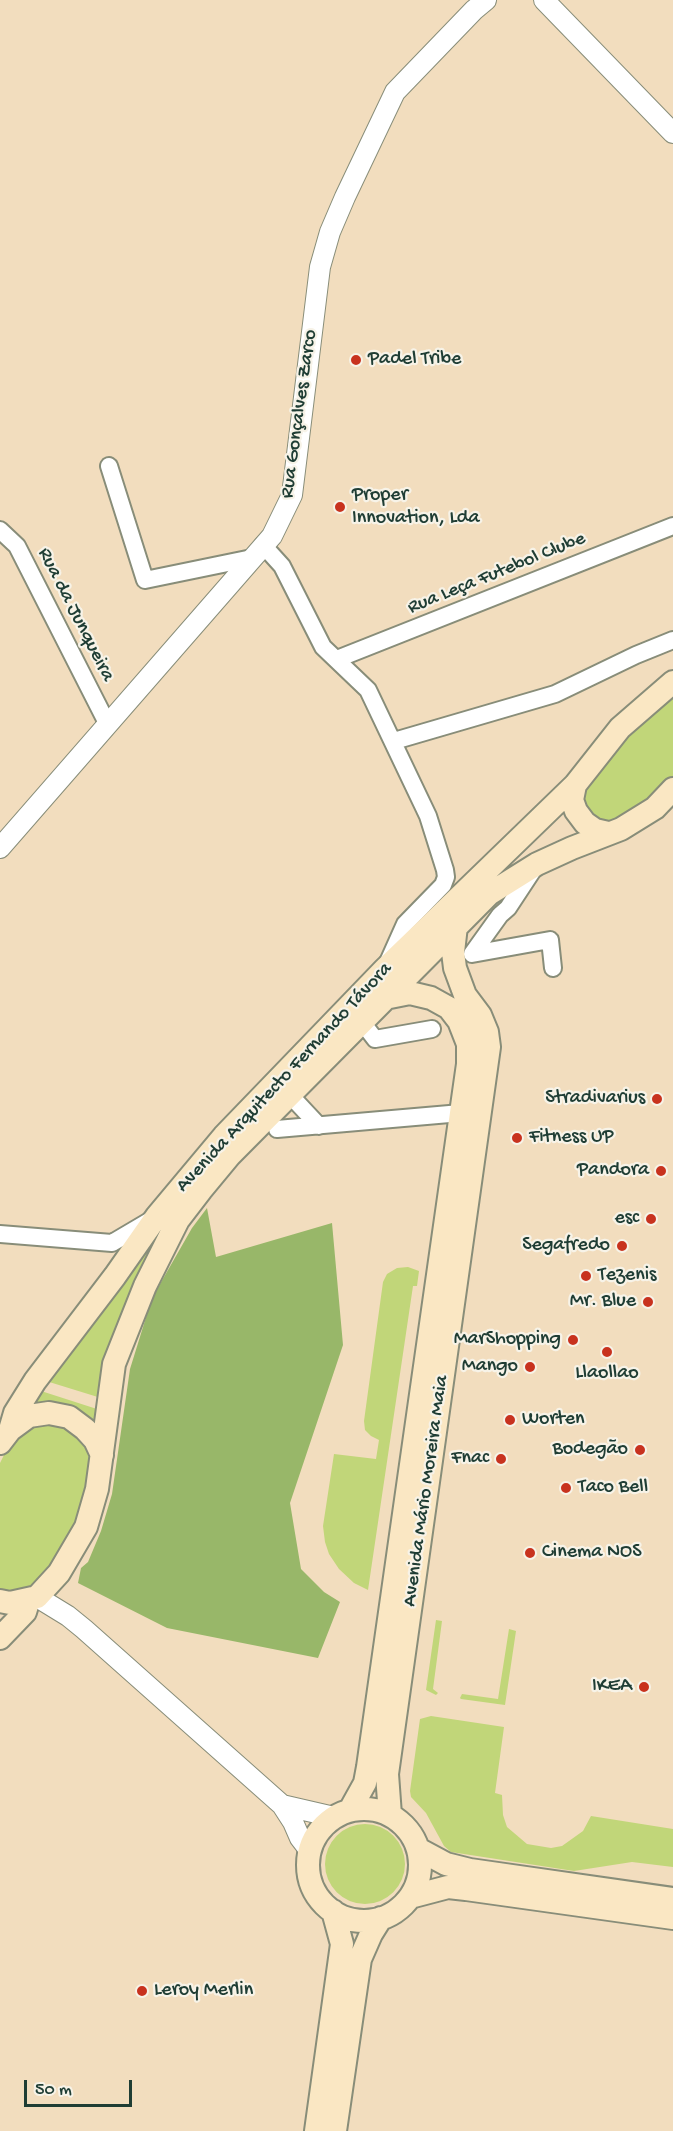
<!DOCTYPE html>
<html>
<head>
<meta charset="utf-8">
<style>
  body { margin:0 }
  #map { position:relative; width:673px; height:2131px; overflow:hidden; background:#f2ddbe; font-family:"Gochi Hand",sans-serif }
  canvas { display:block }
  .scale { position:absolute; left:24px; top:2080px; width:108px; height:27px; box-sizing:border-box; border:3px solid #1f3d34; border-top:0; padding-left:8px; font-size:18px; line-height:21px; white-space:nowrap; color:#1f3d34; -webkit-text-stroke:4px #f7f3e8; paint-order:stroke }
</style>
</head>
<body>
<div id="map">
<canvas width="673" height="2131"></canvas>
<div class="scale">50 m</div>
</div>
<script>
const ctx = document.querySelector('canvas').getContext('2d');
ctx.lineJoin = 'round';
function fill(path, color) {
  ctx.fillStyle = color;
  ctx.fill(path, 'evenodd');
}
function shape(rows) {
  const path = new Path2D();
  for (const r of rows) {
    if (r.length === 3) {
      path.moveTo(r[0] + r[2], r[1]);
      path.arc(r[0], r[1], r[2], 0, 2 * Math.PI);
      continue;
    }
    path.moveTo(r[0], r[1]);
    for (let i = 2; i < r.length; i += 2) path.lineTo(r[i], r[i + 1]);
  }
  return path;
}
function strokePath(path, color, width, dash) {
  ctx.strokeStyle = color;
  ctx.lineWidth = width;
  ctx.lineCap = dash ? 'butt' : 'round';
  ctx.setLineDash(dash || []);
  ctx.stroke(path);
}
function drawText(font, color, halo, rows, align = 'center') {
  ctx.font = font + ' "Gochi Hand",sans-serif';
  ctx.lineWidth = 4.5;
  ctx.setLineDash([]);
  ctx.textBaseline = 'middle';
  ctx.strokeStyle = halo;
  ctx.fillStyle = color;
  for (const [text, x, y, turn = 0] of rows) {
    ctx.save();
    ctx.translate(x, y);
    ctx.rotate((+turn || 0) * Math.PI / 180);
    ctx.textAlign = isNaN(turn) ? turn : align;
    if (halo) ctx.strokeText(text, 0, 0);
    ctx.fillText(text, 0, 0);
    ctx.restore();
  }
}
const green = shape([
  [673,694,673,779,643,805,612,823,595,820,584,805,583,794,588,783,616,748],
  [189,1187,153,1246,133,1285,115,1333,101,1398,46,1381],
  [408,1267,419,1271,417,1286,413,1286,368,1590,354,1583,339,1569,329,1554,325,1542,323,1526,334,1454,376,1459,379,1440,371,1436,365,1430,364,1421,383,1282,387,1274,397,1268],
  [38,1390,100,1410,98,1430,26,1408],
  [64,1423,89,1445,93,1464,87,1497,71,1536,40,1583,23,1591,7,1592,0,1590,0,1463,6,1451,30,1424],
  [436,1620,442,1621,433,1689,438,1693,436,1695,426,1690],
  [509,1629,516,1631,505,1705,461,1699,460,1698,462,1694,498,1699],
  [431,1716,504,1727,495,1793,502,1795,503,1815,507,1827,527,1844,551,1848,562,1846,583,1831,591,1816,673,1829,673,1867,632,1862,574,1871,451,1852,444,1846,426,1813,411,1797,410,1791,420,1719],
  [365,1864,40]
]);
const forest = shape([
  [207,1208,216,1257,332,1223,343,1345,290,1503,301,1569,324,1592,340,1602,318,1658,167,1628,78,1583,81,1568,88,1562,101,1531,112,1494,130,1369,152,1298,192,1228]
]);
const minor = shape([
  [109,466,145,580,252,558],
  [0,530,17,546,107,723],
  [263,545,282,566,323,647,368,690,428,816,445,870,446,877,443,885,405,924,388,962],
  [337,659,673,526],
  [394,741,555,694,636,655,673,640],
  [533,870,508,908,500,915,472,954,550,940,553,968],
  [362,1022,375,1039,432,1029],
  [290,1095,319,1126],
  [277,1129,461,1113],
  [0,1234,112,1243,151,1220]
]);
const tertiary = shape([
  [544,0,673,133],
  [0,848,272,536,292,495,320,267,330,232,345,197,395,92,474,10,486,0],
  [37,1597,68,1616,84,1629,282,1805,293,1822,300,1838,310,1851],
  [282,1805,334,1817]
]);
const secondary = shape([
  [575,785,572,800,576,811,585,823,595,830,608,833],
  [10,1430,15,1413,35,1381,115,1276,157,1216,224,1136,385,969,575,785,620,728,673,682],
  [0,1443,10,1430,29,1416,49,1413,69,1417,85,1429,95,1440,102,1455],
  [0,1601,10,1603,37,1597,59,1573,86,1527,97,1489,114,1364,145,1286,178,1220,201,1190,230,1155,489,894,537,864,572,848,621,829,655,808,673,789],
  [0,1638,25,1612,29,1599],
  [364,1865,56],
  [350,1810,365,1783,368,1767,468,1064,468,1044,459,1021,449,1008,431,998,410,993,385,998],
  [390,1815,387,1774,489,1047,487,1032,480,1015,465,995,455,968,453,952,456,926],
  [418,1849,446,1864,470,1870,673,1899],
  [410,1897,448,1887,466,1889,673,1918],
  [316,2131,342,1944,333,1911],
  [335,2131,360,1959,371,1934,381,1918]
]);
const markers = [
  [356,360,6,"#c8321e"],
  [340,507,6,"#c8321e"],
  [657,1099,6,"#c8321e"],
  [517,1138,6,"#c8321e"],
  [661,1171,6,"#c8321e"],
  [651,1219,6,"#c8321e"],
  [622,1246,6,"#c8321e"],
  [586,1276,6,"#c8321e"],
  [648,1302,6,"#c8321e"],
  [573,1340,6,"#c8321e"],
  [607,1352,6,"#c8321e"],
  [530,1367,6,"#c8321e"],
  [510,1420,6,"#c8321e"],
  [640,1450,6,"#c8321e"],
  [501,1459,6,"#c8321e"],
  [566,1488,6,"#c8321e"],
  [530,1553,6,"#c8321e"],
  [644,1687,6,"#c8321e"],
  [142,1991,6,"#c8321e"]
];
const poiNames = [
  ["Padel Tribe",368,360,"left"],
  ["Proper",352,496,"left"],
  ["Innovation, Lda",352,519,"left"],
  ["Stradivarius",645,1099],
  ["Fitness UP",529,1138,"left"],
  ["Pandora",649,1171],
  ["esc",639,1219],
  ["Segafredo",610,1246],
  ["Tezenis",598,1276,"left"],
  ["Mr. Blue",636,1302],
  ["MarShopping",561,1340],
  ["Mango",518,1367],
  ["Llaollao",607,1374,"center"],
  ["Worten",522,1420,"left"],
  ["Bodegão",628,1450],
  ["Fnac",489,1459],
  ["Taco Bell",578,1488,"left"],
  ["Cinema NOS",542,1553,"left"],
  ["IKEA",632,1687],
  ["Leroy Merlin",154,1991,"left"]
];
const streetNames = [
  ["Rua Gonçalves Zarco",300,414,-82],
  ["Rua Leça Futebol Clube",497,574,-22],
  ["Rua da Junqueira",75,615,63],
  ["Avenida Arquitecto Fernando Távora",285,1078,-47],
  ["Avenida Mário Moreira Maia",427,1491,-82]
];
fill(green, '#c1d679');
fill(forest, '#98b769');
strokePath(minor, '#888d79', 20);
strokePath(tertiary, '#888d79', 22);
strokePath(secondary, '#888d79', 26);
strokePath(minor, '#fff', 16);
strokePath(tertiary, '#fff', 20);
strokePath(secondary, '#fae7c3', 22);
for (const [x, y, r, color] of markers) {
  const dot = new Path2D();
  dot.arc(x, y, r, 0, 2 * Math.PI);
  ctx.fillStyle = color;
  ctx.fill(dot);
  strokePath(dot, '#f7f3e8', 2);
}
drawText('20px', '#1f3d34', '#f7f3e8', poiNames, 'right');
drawText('20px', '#1f3d34', '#f7f3e8', streetNames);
</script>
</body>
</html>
